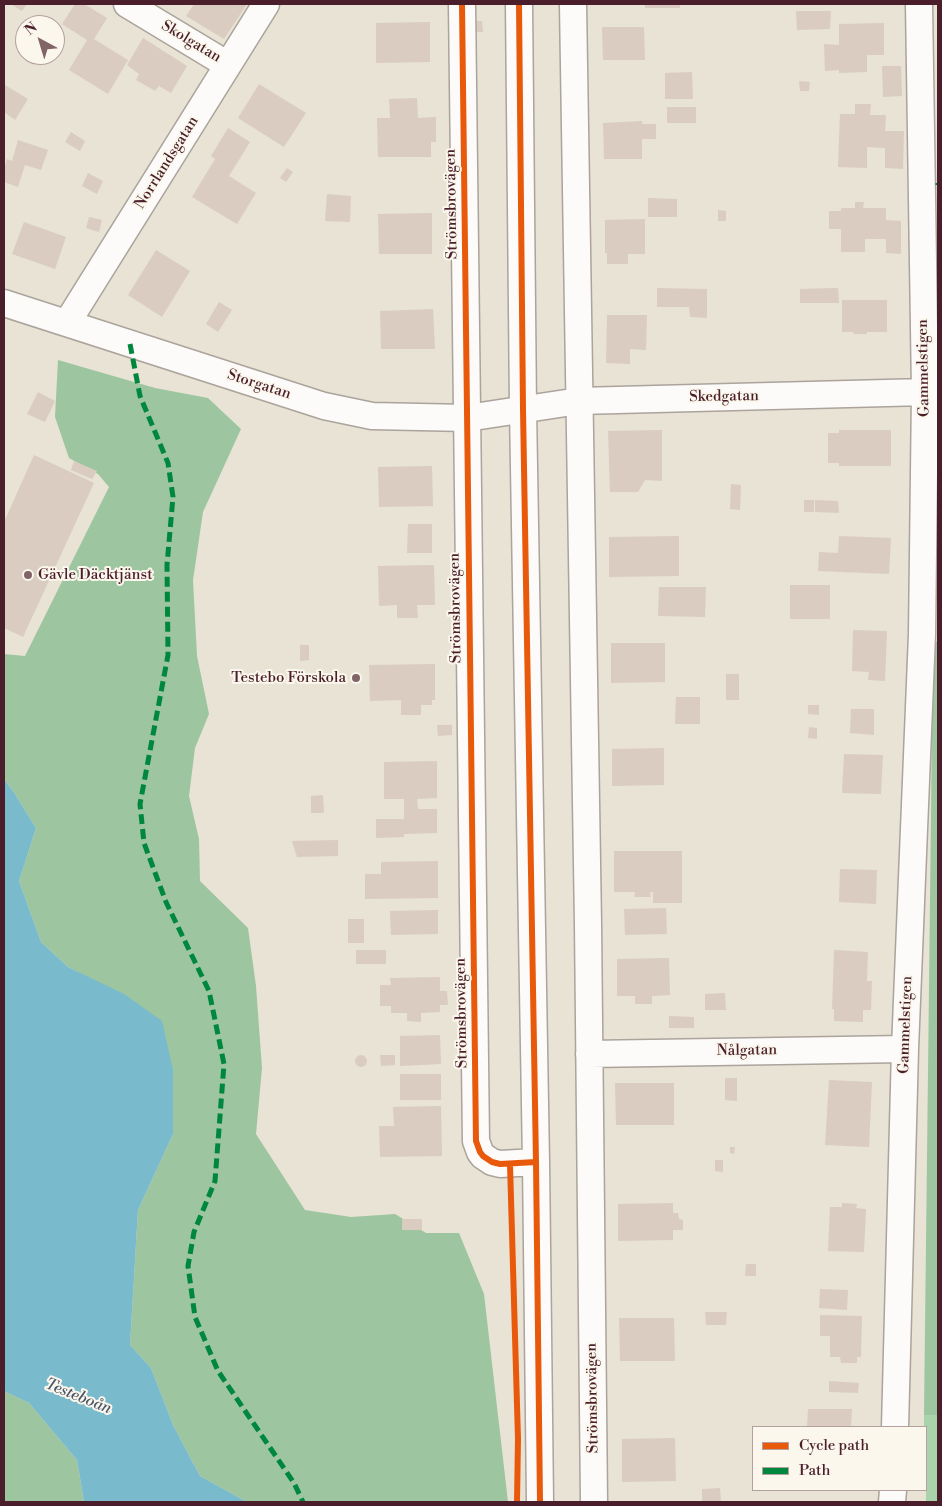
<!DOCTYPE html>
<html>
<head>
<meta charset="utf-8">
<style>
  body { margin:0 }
  #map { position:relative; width:942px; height:1506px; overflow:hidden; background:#e8e3d4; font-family:"Libre Bodoni",serif }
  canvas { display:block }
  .frame { position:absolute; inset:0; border:5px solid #4a1f2b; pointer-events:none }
  .legend { position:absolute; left:752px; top:1426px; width:175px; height:65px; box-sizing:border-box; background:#fbf7ec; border:1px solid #b4a19f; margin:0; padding:6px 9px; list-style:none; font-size:15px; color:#4a1f2b }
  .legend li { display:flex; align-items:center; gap:10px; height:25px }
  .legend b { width:25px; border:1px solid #b4a19f }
  .north { position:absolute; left:15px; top:15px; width:50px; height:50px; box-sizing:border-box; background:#fbf7ec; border:1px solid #b4a19f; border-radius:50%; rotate:321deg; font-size:14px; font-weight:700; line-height:20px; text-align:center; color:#4a1f2b }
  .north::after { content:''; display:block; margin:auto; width:18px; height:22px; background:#816466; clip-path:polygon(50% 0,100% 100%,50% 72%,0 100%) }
</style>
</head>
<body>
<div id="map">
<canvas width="942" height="1506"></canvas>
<div class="frame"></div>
<ul class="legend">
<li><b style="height:6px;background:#e8590c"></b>Cycle path</li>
<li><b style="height:6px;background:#00873e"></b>Path</li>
</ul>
<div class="north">N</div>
</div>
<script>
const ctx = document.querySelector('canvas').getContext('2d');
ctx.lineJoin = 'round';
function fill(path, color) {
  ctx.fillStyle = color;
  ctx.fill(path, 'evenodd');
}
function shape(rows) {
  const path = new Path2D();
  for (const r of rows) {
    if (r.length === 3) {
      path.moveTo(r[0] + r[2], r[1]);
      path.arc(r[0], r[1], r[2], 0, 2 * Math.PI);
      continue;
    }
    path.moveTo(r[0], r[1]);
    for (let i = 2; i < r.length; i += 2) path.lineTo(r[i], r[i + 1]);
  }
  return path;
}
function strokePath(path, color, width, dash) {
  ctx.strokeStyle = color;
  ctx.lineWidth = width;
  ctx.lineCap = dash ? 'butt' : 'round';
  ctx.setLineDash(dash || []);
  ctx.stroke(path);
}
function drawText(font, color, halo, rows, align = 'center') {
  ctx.font = font + ' "Libre Bodoni",serif';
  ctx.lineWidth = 4;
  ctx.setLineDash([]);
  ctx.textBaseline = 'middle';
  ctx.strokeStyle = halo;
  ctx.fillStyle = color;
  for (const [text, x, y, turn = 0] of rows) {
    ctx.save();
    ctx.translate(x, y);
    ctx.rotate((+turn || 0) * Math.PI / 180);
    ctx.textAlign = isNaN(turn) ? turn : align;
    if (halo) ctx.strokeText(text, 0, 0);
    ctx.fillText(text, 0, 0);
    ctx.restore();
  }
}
const green = shape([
  [924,1415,938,1415,938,1502,926,1502,926,1427,924,1427]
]);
const forest = shape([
  [58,360,155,388,208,398,241,429,203,512,193,580,197,656,209,714,195,748,189,796,199,839,200,881,248,928,256,986,262,1068,256,1134,305,1210,351,1217,395,1214,426,1233,459,1233,484,1294,508,1502,247,1502,200,1476,173,1425,151,1368,130,1345,138,1210,173,1134,96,981,68,967,41,942,19,881,36,828,13,791,4,779,4,654,25,656,109,487,98,474,69,458,55,417],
  [938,641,938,1415,924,1415,933,643],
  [4,1391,29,1403,77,1460,84,1502,4,1502]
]);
const water = shape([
  [4,779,13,791,36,828,19,881,41,942,68,967,124,994,162,1021,173,1070,173,1134,138,1210,130,1345,151,1368,173,1425,200,1476,247,1502,84,1502,77,1460,29,1403,4,1391]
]);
const building = shape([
  [11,4,27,4,22,11],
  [75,4,84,4,107,18,94,39,128,60,108,94,69,70,87,40,62,24],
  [194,4,247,4,224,39,186,16],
  [645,4,680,4,680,8,645,8],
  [796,11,831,11,830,29,797,30],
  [474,21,482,21,483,32,474,32],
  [430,22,430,62,376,63,376,23],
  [884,23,884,55,867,55,867,72,839,73,839,70,825,71,824,44,839,45,839,24],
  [602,27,644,27,645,60,603,60],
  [143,38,187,66,171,93,159,86,155,91,136,80,139,74,127,65],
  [882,66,901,66,902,96,883,97],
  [692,72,693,99,665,99,665,73],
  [799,81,810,82,809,91,800,91],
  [259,84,306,113,284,147,238,118],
  [5,85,28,99,15,120,4,112],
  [417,98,418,118,436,117,436,142,431,142,431,157,378,157,377,118,390,118,389,99],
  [855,104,871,104,870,115,886,115,885,131,904,131,903,169,885,168,885,148,867,147,867,168,838,167,840,114,855,114],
  [667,107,696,107,696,123,667,123],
  [642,121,642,124,656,124,656,139,642,139,642,159,604,159,603,123],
  [228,128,250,142,229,176,256,193,237,224,192,197,215,159,211,156],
  [71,132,85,141,80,151,65,142],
  [18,140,48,150,41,170,25,165,18,187,4,182,4,169,7,159,12,161],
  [287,168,293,172,286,182,280,178],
  [88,173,103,181,97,194,82,186],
  [327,194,351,196,350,222,325,221],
  [648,198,677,199,677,217,648,217],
  [855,202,864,202,863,208,886,208,886,220,901,221,901,254,886,253,886,239,865,239,865,252,841,252,841,229,829,229,829,211,841,211,841,208,855,208],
  [718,210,726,211,726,221,718,221],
  [432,213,432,254,379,254,378,214],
  [89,217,102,220,99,232,86,228],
  [645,219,645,254,628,254,628,264,607,264,607,253,605,253,605,220],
  [24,222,66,237,55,269,12,254],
  [156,250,190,271,162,317,128,295],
  [657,288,707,289,707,318,690,317,689,307,657,307],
  [832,288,838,288,839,303,800,303,800,289],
  [842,300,887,300,887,332,867,332,867,334,854,334,853,332,842,332],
  [219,302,232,310,218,332,206,324],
  [433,309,435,349,381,349,380,311],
  [607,315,647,315,646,350,630,349,630,364,606,363],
  [38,392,55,401,45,422,27,414],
  [662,430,662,481,645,480,638,492,610,492,608,431],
  [839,430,891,430,891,466,839,466,839,463,828,463,828,433,839,433],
  [34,455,94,483,23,637,4,628,4,522],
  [74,461,97,471,92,479,71,470],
  [432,466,433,506,379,507,378,467],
  [731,484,741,485,740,510,730,509],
  [804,500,814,500,814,512,804,512],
  [815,500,838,501,839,513,815,512],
  [408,524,432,524,432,553,407,553],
  [679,536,679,576,609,577,609,537],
  [839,536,891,538,889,574,818,571,819,552,838,553],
  [434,565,435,605,417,605,418,618,397,618,397,605,379,606,378,566],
  [790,585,830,585,830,619,790,619],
  [659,587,706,587,705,617,658,616],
  [853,630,887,631,885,681,868,680,869,672,852,671],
  [611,643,665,643,665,682,611,683],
  [300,645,309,645,309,660,300,661],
  [435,664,435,700,432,700,432,705,421,705,421,715,401,715,401,700,370,701,369,665],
  [726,674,739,674,739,700,726,700],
  [676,697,700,697,700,724,675,724],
  [808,705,819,705,819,715,808,714],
  [851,709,874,709,874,735,850,733],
  [437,725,452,725,452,735,438,736],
  [809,727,817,728,817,739,808,738],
  [664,748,664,785,612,786,612,749],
  [844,754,883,755,881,794,842,793],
  [437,761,437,798,417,799,418,809,437,809,437,833,404,834,404,837,376,838,376,819,404,819,404,799,384,799,384,762],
  [323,795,324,813,311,813,311,796],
  [338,840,338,856,297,857,292,841],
  [614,851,682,851,682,903,653,903,653,892,650,892,651,897,634,897,635,892,614,892],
  [438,861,438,898,365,899,365,874,381,874,381,862],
  [840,869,877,870,876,904,839,902],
  [666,908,667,934,625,935,624,909],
  [438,910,438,934,391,935,390,911],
  [348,919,364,919,364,943,348,943],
  [356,950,386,950,386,964,356,964],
  [834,950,868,952,867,981,872,981,871,1010,863,1010,863,1022,834,1021,834,1009,832,1009],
  [669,958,670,995,652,996,652,1004,635,1004,635,996,617,996,617,959],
  [440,977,440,991,447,991,448,1005,440,1005,440,1012,421,1013,421,1022,407,1021,407,1013,391,1013,391,1006,380,1006,380,985,391,985,390,978],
  [725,993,726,1010,705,1010,705,994],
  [669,1016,694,1017,694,1028,669,1028],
  [440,1035,441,1064,400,1066,400,1036],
  [380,1055,395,1055,395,1065,381,1066],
  [361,1061,6],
  [400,1074,441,1074,441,1100,400,1100],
  [725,1078,737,1078,737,1101,725,1100],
  [829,1080,872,1082,869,1147,825,1145],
  [615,1083,674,1083,674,1125,616,1125],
  [441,1106,442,1156,380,1157,379,1126,394,1126,393,1107],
  [730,1147,735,1147,734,1154,730,1153],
  [715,1160,723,1160,723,1172,715,1171],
  [673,1203,673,1213,678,1213,679,1219,683,1220,683,1230,673,1230,673,1240,618,1241,618,1204],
  [842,1203,857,1204,856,1208,866,1209,864,1252,828,1251,830,1207,842,1207],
  [402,1219,422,1219,422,1230,402,1230],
  [746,1264,756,1264,756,1276,745,1276],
  [820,1289,848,1290,847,1310,819,1308],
  [705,1312,727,1312,726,1325,706,1325],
  [820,1315,862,1316,861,1357,857,1357,857,1363,841,1363,840,1357,830,1357,830,1336,820,1336],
  [619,1318,674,1318,675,1361,620,1361],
  [829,1381,859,1383,858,1393,829,1392],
  [808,1409,852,1409,851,1427,807,1427],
  [675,1438,676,1481,622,1482,622,1439],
  [720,1488,721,1502,702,1502,702,1489]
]);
const minor = shape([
  [127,4,228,65],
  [462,4,476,1141,480,1152,483,1156,492,1162,500,1164,536,1162],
  [519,4,523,409,536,1162,540,1502],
  [573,4,588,924,594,1502],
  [4,303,324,406,372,416,467,418,579,401,925,392],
  [67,323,266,4],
  [589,1054,905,1049],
  [895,1427,905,1049,922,634,925,392,919,4],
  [892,1502,893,1490]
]);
const quiet = shape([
  [938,183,938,185],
  [130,344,140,396,168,463,173,497,167,565,168,655,140,804,144,843,166,902,209,991,224,1064,215,1181,194,1232,188,1266,195,1317,218,1371,294,1483,303,1502]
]);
const cycleway = shape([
  [462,4,476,1141,480,1152,483,1156,492,1162,500,1164,536,1162],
  [519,4,523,409,536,1162,540,1502],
  [510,1164,518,1439,517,1502]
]);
const markers = [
  [28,575,5,"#816466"],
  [356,678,5,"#816466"]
];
const streetNames = [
  ["Skolgatan",191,42,31],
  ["Norrlandsgatan",167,163,-58],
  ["Strömsbrovägen",452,204,-91],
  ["Gammelstigen",924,368,-91],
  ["Storgatan",259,385,18],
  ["Skedgatan",724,397,-1],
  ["Strömsbrovägen",456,608,-91],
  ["Strömsbrovägen",462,1013,-91],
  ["Gammelstigen",906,1025,-88],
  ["Nålgatan",747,1051,-1],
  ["Strömsbrovägen",593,1398,-91]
];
const poiNames = [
  ["Gävle Däcktjänst",38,575],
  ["Testebo Förskola",346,678,"right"]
];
const waterNames = [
  ["Testeboån",78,1397,22]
];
fill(green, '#a9d4ab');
fill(forest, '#9dc5a0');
fill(water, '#79bacc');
fill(building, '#daccc0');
strokePath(minor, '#aba39c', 29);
strokePath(minor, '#fcfbf9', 26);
strokePath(quiet, '#00873e', 5, [10, 5]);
strokePath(cycleway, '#e8590c', 6);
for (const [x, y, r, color] of markers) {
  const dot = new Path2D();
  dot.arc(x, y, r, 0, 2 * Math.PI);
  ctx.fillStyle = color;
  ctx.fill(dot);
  strokePath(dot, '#fbf7ec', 2);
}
drawText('15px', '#4a1f2b', '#fbf7ec', streetNames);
drawText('15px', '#4a1f2b', '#fbf7ec', poiNames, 'left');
drawText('italic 16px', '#4a566a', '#fbf7ec', waterNames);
</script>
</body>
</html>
